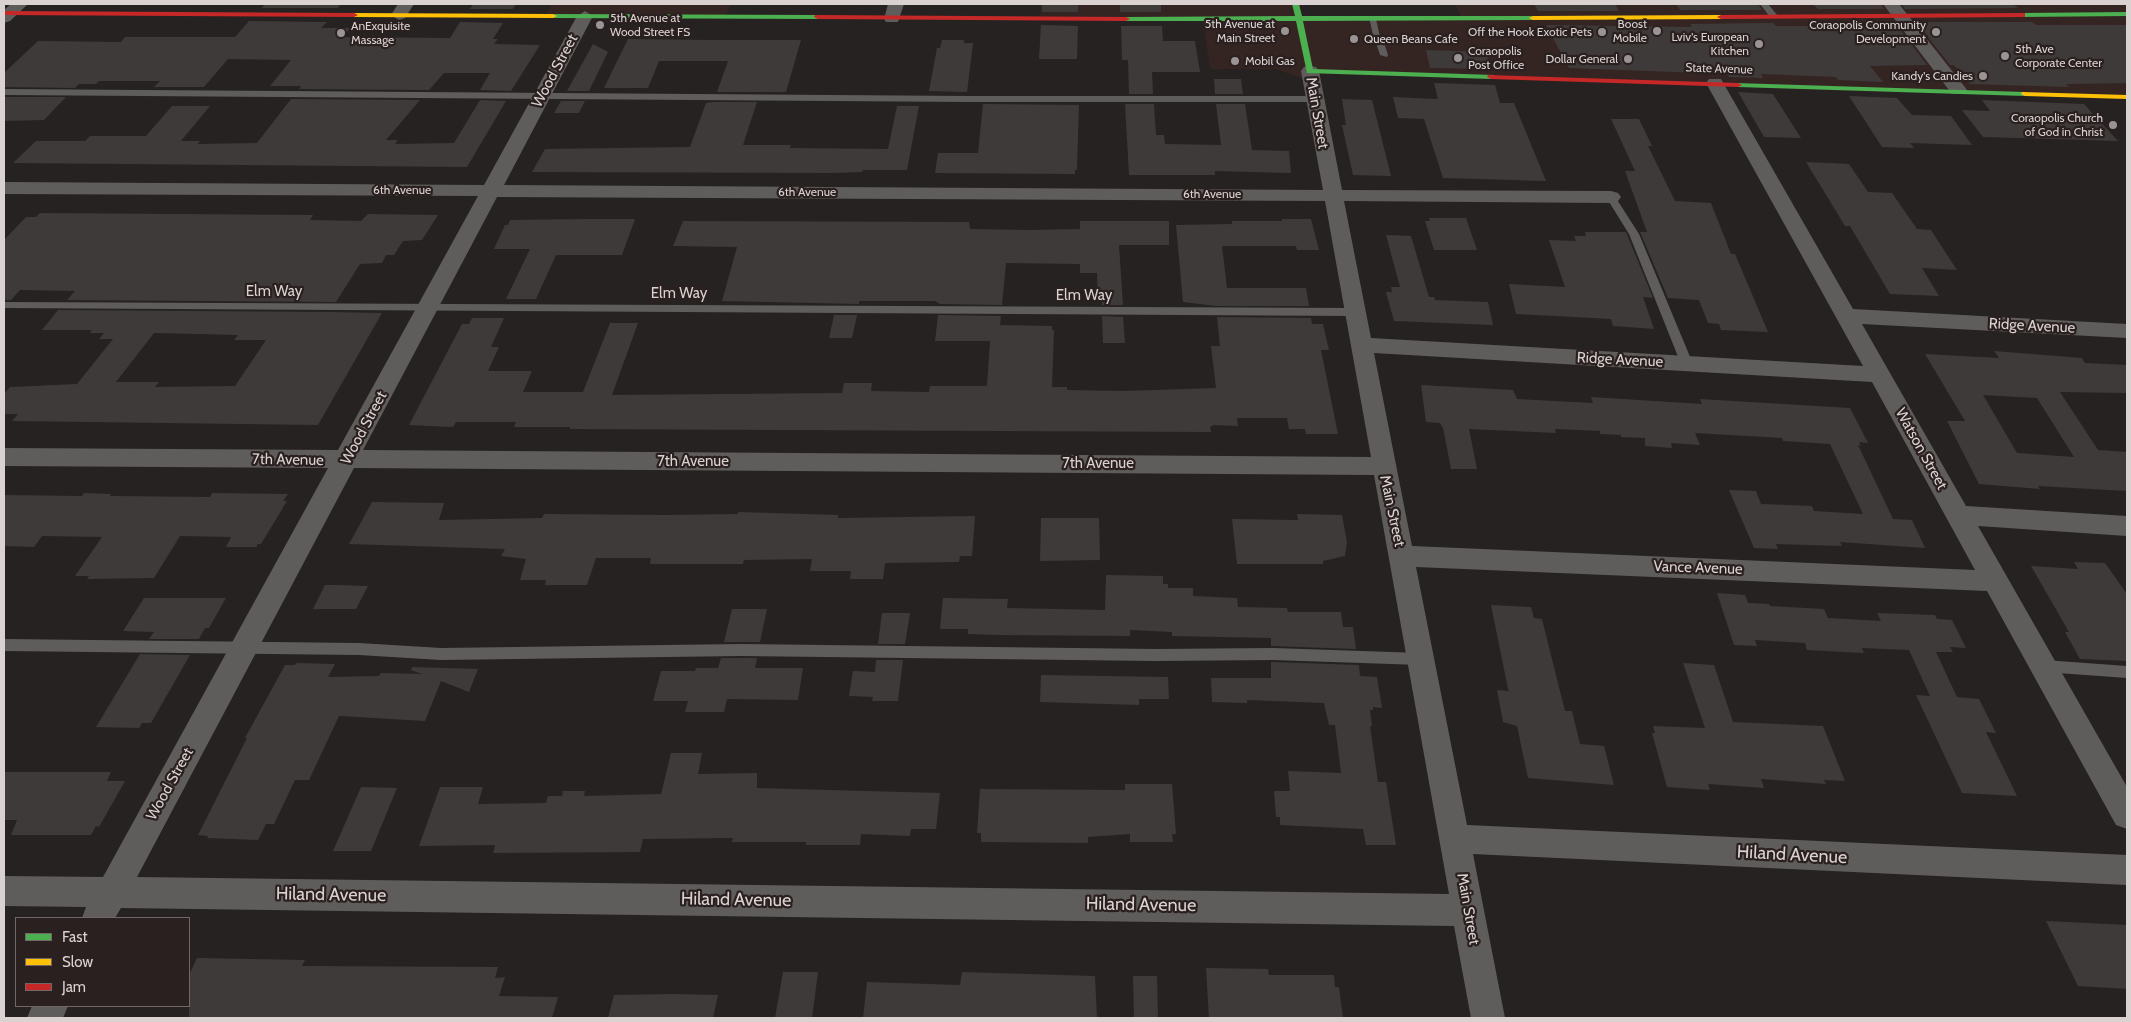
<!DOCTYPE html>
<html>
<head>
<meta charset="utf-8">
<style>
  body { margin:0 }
  #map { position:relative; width:2131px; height:1022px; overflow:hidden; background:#272222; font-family:Cabin,sans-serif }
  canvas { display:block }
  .frame { position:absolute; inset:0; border:5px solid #d9d2d1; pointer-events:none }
  .legend { position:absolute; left:15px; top:917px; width:175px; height:90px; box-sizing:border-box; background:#2a201f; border:1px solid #706766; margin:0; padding:6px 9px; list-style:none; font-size:15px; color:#d9d2d1 }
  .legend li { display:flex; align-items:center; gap:10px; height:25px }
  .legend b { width:25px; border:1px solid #706766 }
</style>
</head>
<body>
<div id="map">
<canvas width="2131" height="1022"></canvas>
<div class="frame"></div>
<ul class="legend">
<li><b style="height:6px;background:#4caf50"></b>Fast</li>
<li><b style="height:6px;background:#ffc107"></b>Slow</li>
<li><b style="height:6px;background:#c62828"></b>Jam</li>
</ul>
</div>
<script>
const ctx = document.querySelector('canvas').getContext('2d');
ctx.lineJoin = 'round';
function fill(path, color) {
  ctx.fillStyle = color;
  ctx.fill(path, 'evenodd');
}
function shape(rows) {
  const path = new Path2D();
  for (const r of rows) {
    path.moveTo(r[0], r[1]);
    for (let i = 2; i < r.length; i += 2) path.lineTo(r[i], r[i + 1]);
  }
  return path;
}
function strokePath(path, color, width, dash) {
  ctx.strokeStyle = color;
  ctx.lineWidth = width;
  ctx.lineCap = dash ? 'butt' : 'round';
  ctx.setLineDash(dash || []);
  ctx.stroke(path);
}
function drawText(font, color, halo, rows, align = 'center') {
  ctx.font = font + ' Cabin,sans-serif';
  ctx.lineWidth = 4.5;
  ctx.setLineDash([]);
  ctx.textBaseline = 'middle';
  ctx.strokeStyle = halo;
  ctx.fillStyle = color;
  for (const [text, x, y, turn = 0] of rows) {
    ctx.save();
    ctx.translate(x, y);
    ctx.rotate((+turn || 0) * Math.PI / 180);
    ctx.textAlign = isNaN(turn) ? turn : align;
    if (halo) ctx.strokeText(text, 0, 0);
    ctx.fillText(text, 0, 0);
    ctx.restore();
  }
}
const built = shape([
  [552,4,731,4,725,17,545,16],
  [1041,4,1296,4,1298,19,1461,17,1455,4,2127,4,2127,97,1310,71,1312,82,1276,69,1210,69,1203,20,1040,19]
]);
const building = shape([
  [265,4,341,4,338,8,262,8],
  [473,4,516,4,513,9,470,9],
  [1042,4,1078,4,1078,12,1042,12],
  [1120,4,1161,4,1161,12,1120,12],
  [1534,4,1615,4,1619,11,1538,11],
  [1676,4,1758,4,1762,10,1680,10],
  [1813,4,1881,4,1884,9,1818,9],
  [1901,4,2013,4,2018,8,1905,9],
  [249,21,327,22,321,28,350,28,343,37,450,38,460,22,503,23,493,39,498,39,494,44,540,45,511,91,480,90,490,73,444,73,429,90,299,89,301,86,270,86,291,60,228,59,204,87,154,87,160,81,99,81,96,84,79,84,75,88,4,87,4,73,38,41,121,42,125,37,235,37],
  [1916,22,2032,22,2036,25,2127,25,2127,83,2066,84,2069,87,1970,84,1954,65,1950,65],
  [1773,23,1776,26,1832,26,1829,23,1895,23,1927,65,1870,66,1883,82,1838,80,1836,77,1761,74,1763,78,1729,77,1727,74,1569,68,1546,25,1692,27,1690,24],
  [1041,25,1078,26,1077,59,1039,59],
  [1121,26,1162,26,1163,41,1195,41,1200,72,1152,72,1153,94,1129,94,1128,60,1122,60],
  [628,39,712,40,801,40,786,92,717,92,728,61,659,61,648,88,604,88],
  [942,40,964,40,964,43,973,43,967,92,929,91,937,48,940,48],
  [593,44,608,52,589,91,567,91],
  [1426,50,1486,52,1491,69,1430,68],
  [1214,79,1241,79,1243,94,1215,94],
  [1434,83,1495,85,1500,103,1514,103,1546,181,1443,178,1424,119,1398,118,1393,97,1438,99],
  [1738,92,1773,94,1801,138,1764,137],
  [1849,96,1897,98,1912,115,1951,116,1972,145,1910,143,1914,148,1882,147],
  [4,97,66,97,44,120,4,121],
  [291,99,420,100,386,140,398,140,395,144,454,143,480,100,506,101,467,167,13,163,36,141,85,141,90,136,146,136,172,106,210,106,181,141,200,141,198,144,257,143],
  [1342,99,1372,100,1391,176,1353,175,1342,125,1346,125],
  [1982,100,2084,104,2118,141,1983,137,1962,110,1990,111],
  [561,101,585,101,579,113,554,113],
  [713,102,757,102,743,145,791,145,790,148,888,149,897,106,919,106,907,170,863,170,862,172,831,173,532,172,545,149,690,147,706,103],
  [983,104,1079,105,1077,170,1075,170,1075,174,935,173,938,153,978,153],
  [1125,104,1154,104,1156,135,1164,135,1165,144,1221,145,1216,104,1245,104,1252,150,1289,151,1291,173,1215,171,1215,175,1129,175],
  [1611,119,1639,119,1652,146,1648,146,1675,201,1711,203,1731,254,1735,254,1768,332,1721,330,1719,324,1708,323,1699,300,1668,298,1640,232,1647,232,1625,171,1635,171],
  [1806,162,1849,164,1868,192,1892,193,1917,229,1931,230,1957,270,1922,268,1939,296,1890,294,1850,226,1845,226],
  [40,213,313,215,310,220,361,221,368,214,438,215,422,240,403,241,394,255,386,255,382,263,360,264,336,302,67,300,75,291,20,290,11,300,4,300,4,240,26,217,36,217],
  [1429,218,1466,218,1477,250,1434,250,1425,221,1430,221],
  [587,219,635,219,622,255,556,255,536,299,506,299,530,249,494,249,505,225,508,225,510,220],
  [1282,219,1311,219,1319,250,1297,250,1296,246,1222,246,1227,288,1306,288,1309,306,1216,306,1183,302,1176,225,1232,224,1232,221,1282,221],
  [683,221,969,222,970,229,1030,230,1080,229,1080,221,1169,221,1169,245,1119,245,1123,305,1102,305,1102,302,1098,302,1097,273,1080,273,1080,264,1006,263,1002,305,940,304,935,301,859,301,859,304,722,301,737,247,673,246],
  [1585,232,1626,232,1653,298,1643,297,1654,329,1613,326,1611,319,1516,314,1509,284,1565,287,1549,240,1576,241,1574,236,1586,236],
  [1386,235,1411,236,1429,297,1434,297,1435,300,1488,302,1493,325,1394,321,1386,292,1392,292,1391,287,1400,287],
  [58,310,329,312,382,313,318,425,12,421,18,414,4,414,4,394,10,387,77,384,113,339,99,339,104,333,90,333,92,330,42,330],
  [154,333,238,335,234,340,266,340,235,386,155,387,159,382,116,382],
  [834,315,857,315,852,338,829,338],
  [938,315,1001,316,1000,325,1052,326,1052,330,1054,330,1052,387,1067,387,1067,390,1123,391,1216,388,1211,346,1220,346,1217,317,1311,318,1312,324,1323,324,1329,350,1321,350,1338,434,1306,434,1305,429,1289,429,1287,418,1237,418,1238,426,1214,425,1210,427,1211,432,570,429,570,427,514,427,516,422,456,422,453,427,409,425,462,324,469,324,472,318,504,318,491,347,499,347,488,371,532,371,523,392,583,392,610,323,638,323,612,395,842,393,844,383,872,383,871,391,929,392,930,386,987,386,990,341,935,341],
  [1102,316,1123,317,1125,343,1103,343],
  [1994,351,2082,358,2085,363,2127,365,2127,393,2060,392,2098,450,2127,452,2127,491,2038,486,2040,489,1979,484,1947,421,1965,421,1925,354,1999,358],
  [1983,395,2037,398,2074,457,2017,453],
  [1421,385,1513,390,1517,399,1593,403,1591,397,1702,404,1700,399,1850,408,1868,443,1859,442,1861,446,1858,445,1893,519,1912,520,1925,548,1840,542,1842,546,1776,544,1778,549,1754,548,1729,490,1756,491,1761,504,1812,506,1814,511,1863,514,1830,444,1783,441,1782,438,1695,433,1700,445,1671,443,1672,448,1645,446,1645,438,1621,437,1621,435,1600,434,1600,431,1555,429,1556,433,1469,429,1477,469,1451,469,1443,428,1440,423,1426,422],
  [84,493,111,494,110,496,210,497,212,493,288,494,283,501,287,501,261,544,257,544,257,547,226,547,231,537,180,536,154,578,87,579,89,576,75,576,102,537,42,536,34,547,4,546,4,495,82,496],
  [372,502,444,503,439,520,542,518,544,514,666,515,738,514,738,512,838,515,838,518,975,516,972,556,960,556,959,562,885,563,883,579,850,579,851,571,810,571,812,559,744,560,743,564,650,564,651,558,596,558,587,585,545,585,546,580,520,580,526,559,501,556,505,549,349,544],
  [1297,514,1342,515,1347,542,1345,556,1323,561,1323,564,1237,564,1232,519,1298,520],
  [1041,518,1099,518,1100,560,1040,561],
  [2074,562,2105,563,2127,594,2127,661,2080,659,2065,632,2069,632,2031,566,2078,569],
  [1106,575,1163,576,1163,584,1168,584,1168,588,1193,588,1193,596,1237,598,1238,607,1287,608,1288,612,1341,612,1343,627,1353,627,1356,649,1271,646,1271,638,1172,636,1172,632,1130,630,1130,636,1000,635,968,634,968,629,940,629,943,598,1008,599,1007,608,1105,610],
  [325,585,336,585,368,586,356,609,313,609],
  [1717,593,1745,595,1748,603,1769,604,1770,606,1824,609,1828,618,1881,621,1877,613,1935,615,1937,619,1952,620,1966,648,1950,647,1953,652,1936,652,1957,697,1979,699,1996,733,1986,732,2017,796,1962,793,1916,695,1930,696,1909,650,1862,648,1864,653,1807,650,1805,643,1755,640,1757,646,1734,645],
  [144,598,226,598,209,628,205,628,199,639,149,639,154,632,123,631],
  [1491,605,1531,607,1534,618,1542,619,1565,711,1572,711,1580,744,1604,746,1614,785,1528,778,1517,726,1503,722,1497,690,1509,691,1508,689],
  [732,609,767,609,760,642,724,642],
  [882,613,910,613,905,644,878,644],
  [140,654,190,655,151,723,142,723,139,728,96,727],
  [721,658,757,658,755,668,803,668,798,700,727,699,724,712,685,712,688,701,653,701,661,671,695,671,696,668,718,668],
  [876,660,903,660,898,701,872,701,873,697,849,696,853,671,875,672],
  [1271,662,1359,665,1360,676,1377,677,1382,708,1373,707,1373,710,1370,710,1372,726,1370,726,1378,782,1386,782,1396,845,1366,845,1363,829,1280,825,1280,817,1276,817,1274,791,1290,791,1288,771,1341,773,1335,725,1329,725,1324,703,1247,700,1247,703,1212,702,1211,678,1271,678],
  [296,663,335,664,328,677,379,676,381,673,422,674,411,670,412,667,478,669,469,692,441,681,425,721,339,716,309,780,295,780,274,824,266,824,258,840,207,838,208,836,198,835,247,738,245,738,285,665,295,665],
  [1683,663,1714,665,1733,722,1823,726,1845,781,1824,780,1826,784,1761,779,1764,788,1708,784,1710,790,1667,787,1652,733,1655,733,1653,726,1705,728],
  [1041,675,1168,677,1169,699,1139,699,1139,705,1040,702],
  [671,753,702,753,698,774,757,773,757,788,940,793,936,829,911,829,910,836,861,834,860,845,806,845,806,842,732,842,733,838,643,839,640,852,493,853,495,845,419,846,440,787,483,787,478,804,546,803,548,796,562,796,563,791,585,791,584,796,661,794],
  [4,772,111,772,107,781,125,781,99,827,96,826,91,835,11,835,17,820,4,820],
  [1125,784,1172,784,1176,834,1172,834,1173,842,1130,842,1130,834,1088,837,1088,843,981,842,981,833,977,833,980,789,1125,790],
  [361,787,397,788,371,851,333,851],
  [2046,921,2127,925,2127,989,2078,986],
  [197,958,305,960,302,966,498,967,495,978,505,977,499,996,558,997,552,1018,189,1018,189,975],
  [1206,968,1268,969,1269,975,1334,975,1335,987,1339,987,1343,1018,1209,1018],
  [783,972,818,972,812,1018,775,1018],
  [962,972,1095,976,1097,1018,863,1018,867,982,960,985],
  [1133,976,1157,976,1158,1018,1134,1018],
  [614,995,674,994,718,995,713,1018,608,1018]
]);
const lane = shape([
  [1760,4,1768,4,1777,15,1776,17,1770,17,1760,4],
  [1369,17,1376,19,1380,37,1373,35,1369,17],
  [1380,40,1384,43,1388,55,1387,57,1380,55,1376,43,1380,40],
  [4,89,969,96,1315,96,1319,99,1315,102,969,102,4,95,4,89],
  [1611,194,1614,195,1639,234,1693,364,1691,367,1687,368,1681,364,1629,234,1606,197,1611,194],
  [4,302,1354,308,1359,312,1354,316,4,308,4,302],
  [4,639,359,643,441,648,741,644,1156,649,1273,648,1421,653,1426,655,1428,659,1426,663,1421,665,1273,660,1156,661,741,656,441,660,359,655,4,651,4,639],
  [2044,660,2127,666,2127,678,2044,672,2039,670,2037,666,2039,662,2044,660]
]);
const street = shape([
  [11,4,28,4,10,21,4,23,4,10,11,4],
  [398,4,414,4,405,18,399,20,391,15,398,4],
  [888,4,904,4,898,22,886,22,884,19,888,4],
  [1883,4,1899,4,1964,86,1967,90,1964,94,1952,94,1883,4],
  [585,11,593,16,504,185,1323,190,1301,71,1304,67,1310,66,1316,67,1319,71,1342,190,1611,191,1618,193,1621,197,1618,201,1611,203,1344,201,1371,338,1863,366,1706,83,1709,79,1721,79,1853,309,2127,324,2127,338,1862,324,1966,506,2127,516,2127,536,1978,526,2127,787,2127,829,2116,825,1987,591,1416,567,1467,825,2127,855,2127,885,1473,854,1505,1018,1471,1018,1454,926,121,908,115,918,82,918,86,907,4,906,4,876,103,877,328,468,4,466,4,448,338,450,478,196,4,194,4,182,484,185,577,16,585,11],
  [497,197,1325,201,1371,457,363,450,497,197],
  [1374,353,1872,382,1975,570,1412,546,1374,353],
  [354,468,1374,475,1449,894,137,877,354,468],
  [32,1006,68,1006,63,1018,27,1018,32,1006]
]);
const fast = shape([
  [1292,4,1299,4,1302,16,1533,16,1537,18,1533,20,1303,21,1313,69,1494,75,1495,77,1491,79,1307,73,1296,21,1126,21,1122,19,1126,17,1295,16,1292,4],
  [2127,12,2127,16,2022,17,2018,15,2022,13,2127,12],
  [550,14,818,15,822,17,818,19,553,18,549,16,550,14],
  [1735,83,2025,92,2029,94,2025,96,1738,87,1734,85,1735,83]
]);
const slow = shape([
  [351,13,553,14,557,16,553,18,354,17,350,15,351,13],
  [1721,15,1724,15,1724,19,1533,20,1529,18,1533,16,1721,15],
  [2022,92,2127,95,2127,99,2025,96,2021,94,2022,92]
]);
const jam = shape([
  [4,11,354,13,358,15,354,17,4,15,4,11],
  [2022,13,2025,13,2025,17,1721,19,1717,17,1721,15,2022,13],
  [815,15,1126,17,1130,19,1126,21,818,19,814,17,815,15],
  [1488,75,1738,83,1742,85,1738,87,1491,79,1487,77,1488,75]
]);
const markers = [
  [600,25,5,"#9b9494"],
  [1285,31,5,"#9b9494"],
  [1657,31,5,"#9b9494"],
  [1602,32,5,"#9b9494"],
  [1936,32,5,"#9b9494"],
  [341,33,5,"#9b9494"],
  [1354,39,5,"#9b9494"],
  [1759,44,5,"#9b9494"],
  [2005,56,5,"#9b9494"],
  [1458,58,5,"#9b9494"],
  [1628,59,5,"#9b9494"],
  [1235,61,5,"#9b9494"],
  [1983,76,5,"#9b9494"],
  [2113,125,5,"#9b9494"]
];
const farPoinames = [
  ["5th Avenue at",610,18,"left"],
  ["Wood Street FS",610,32,"left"],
  ["5th Avenue at",1275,24],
  ["Main Street",1275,38],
  ["Boost",1647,24],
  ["Mobile",1647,38],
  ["Coraopolis Community",1926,25],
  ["Development",1926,39],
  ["AnExquisite",351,26,"left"],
  ["Massage",351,40,"left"],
  ["Off the Hook Exotic Pets",1592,32],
  ["Lviv's European",1749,37],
  ["Kitchen",1749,51],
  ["Queen Beans Cafe",1364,39,"left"],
  ["5th Ave",2015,49,"left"],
  ["Corporate Center",2015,63,"left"],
  ["Coraopolis",1468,51,"left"],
  ["Post Office",1468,65,"left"],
  ["Dollar General",1618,59],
  ["Mobil Gas",1245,61,"left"],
  ["Kandy's Candies",1973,76],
  ["Coraopolis Church",2103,118],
  ["of God in Christ",2103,132]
];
const farStreetnames = [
  ["State Avenue",1719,69,2],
  ["6th Avenue",402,190],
  ["6th Avenue",807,192],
  ["6th Avenue",1212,194]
];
const streetNames = [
  ["Wood Street",555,71,-62],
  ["Main Street",1317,113,80],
  ["Elm Way",274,292],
  ["Elm Way",679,294],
  ["Elm Way",1084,296],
  ["Ridge Avenue",2032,326,3],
  ["Ridge Avenue",1620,360,3],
  ["Wood Street",364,428,-62],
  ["Watson Street",1921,449,61],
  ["7th Avenue",288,460,1],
  ["7th Avenue",693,462],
  ["7th Avenue",1098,464],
  ["Main Street",1392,511,78],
  ["Vance Avenue",1698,568,2],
  ["Wood Street",170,784,-61],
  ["Main Street",1468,909,80]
];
const nearStreetnames = [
  ["Hiland Avenue",1792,855,3],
  ["Hiland Avenue",331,895,1],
  ["Hiland Avenue",736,900,1],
  ["Hiland Avenue",1141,905,1]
];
fill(built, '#342523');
fill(building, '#3f3a3a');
fill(lane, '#5f5d5c');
fill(street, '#5f5d5c');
fill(fast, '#4caf50');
fill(slow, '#ffc107');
fill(jam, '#c62828');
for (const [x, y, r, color] of markers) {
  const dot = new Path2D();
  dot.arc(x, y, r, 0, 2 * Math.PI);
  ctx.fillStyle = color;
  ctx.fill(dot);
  strokePath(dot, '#2a201f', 2);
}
drawText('12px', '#d9d2d1', '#2a201f', farPoinames, 'right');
drawText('12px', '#d9d2d1', '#2a201f', farStreetnames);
drawText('15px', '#d9d2d1', '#2a201f', streetNames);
drawText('18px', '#d9d2d1', '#2a201f', nearStreetnames);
</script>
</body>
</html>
